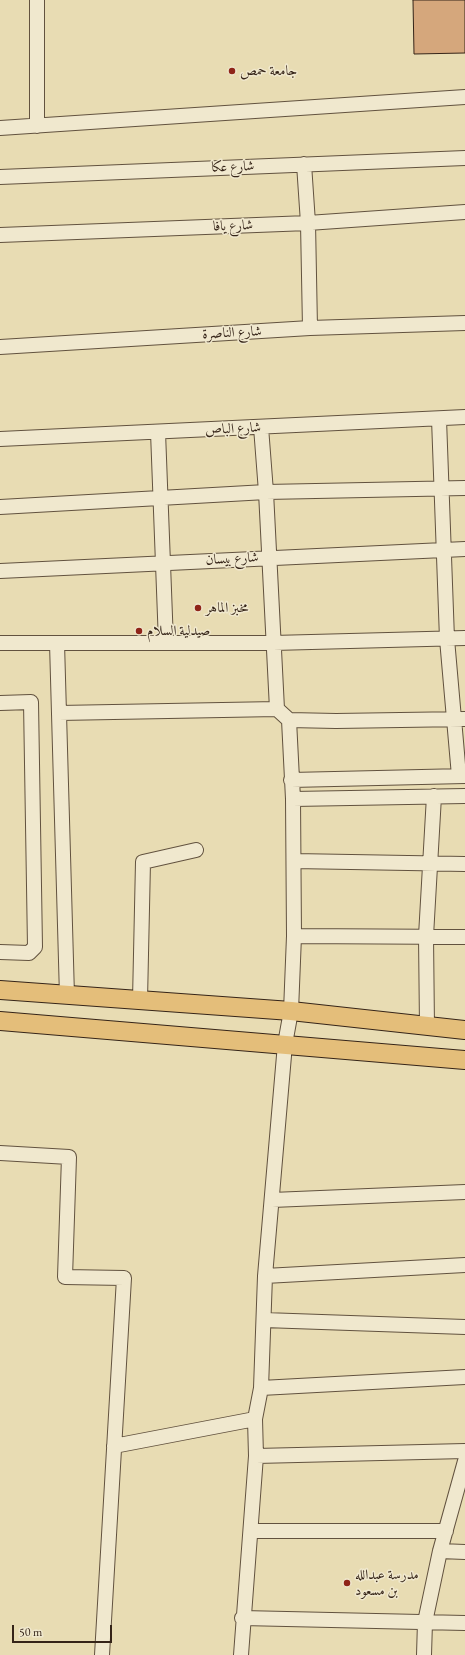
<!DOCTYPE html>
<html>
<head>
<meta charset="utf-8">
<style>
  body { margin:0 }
  #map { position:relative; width:465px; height:1655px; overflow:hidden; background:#e8dcb3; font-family:"EB Garamond",serif }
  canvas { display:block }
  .scale { position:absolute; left:12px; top:1625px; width:100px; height:18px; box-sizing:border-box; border:2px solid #352418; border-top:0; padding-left:5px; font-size:12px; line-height:14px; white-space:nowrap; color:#352418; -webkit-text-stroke:3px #f0e8ce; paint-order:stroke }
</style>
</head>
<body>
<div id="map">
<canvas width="465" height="1655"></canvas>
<div class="scale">50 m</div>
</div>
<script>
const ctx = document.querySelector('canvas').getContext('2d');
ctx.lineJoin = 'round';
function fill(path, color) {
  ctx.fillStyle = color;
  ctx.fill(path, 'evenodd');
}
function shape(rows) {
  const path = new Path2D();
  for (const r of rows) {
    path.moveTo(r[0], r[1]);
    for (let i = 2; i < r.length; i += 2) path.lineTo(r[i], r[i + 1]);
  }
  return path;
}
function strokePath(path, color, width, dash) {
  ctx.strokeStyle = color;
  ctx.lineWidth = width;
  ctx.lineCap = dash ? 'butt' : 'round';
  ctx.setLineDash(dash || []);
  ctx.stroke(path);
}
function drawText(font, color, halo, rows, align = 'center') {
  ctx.font = font + ' "EB Garamond",Amiri,serif';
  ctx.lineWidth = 3;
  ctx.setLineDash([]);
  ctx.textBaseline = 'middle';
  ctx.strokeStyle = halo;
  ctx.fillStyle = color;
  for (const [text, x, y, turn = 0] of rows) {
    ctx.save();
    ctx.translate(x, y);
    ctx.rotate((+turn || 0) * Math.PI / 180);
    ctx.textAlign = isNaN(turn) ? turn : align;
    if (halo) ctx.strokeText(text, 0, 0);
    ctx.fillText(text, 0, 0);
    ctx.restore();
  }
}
const building = shape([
  [413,0,465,0,465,53,414,54,413,0]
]);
const minor = shape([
  [37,0,37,126],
  [0,128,465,97],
  [304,164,308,223,310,328],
  [0,177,465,158],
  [0,235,308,223,465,212],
  [0,347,310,328,465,323],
  [439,419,447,639,459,776],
  [261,427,266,492,277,709],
  [158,432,166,643],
  [0,439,465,417],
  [0,507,266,492,465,488],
  [0,571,465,549],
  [0,643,273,643,465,638],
  [57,643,67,996],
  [0,703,31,702,35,947,29,953,0,952],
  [59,713,277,709,289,720,336,721,465,719],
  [289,720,293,799,294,936],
  [291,780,465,776],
  [293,799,465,796],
  [294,861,465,864],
  [140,1000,143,862,196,850],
  [427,1027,426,936,434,796],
  [0,1153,69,1157,65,1277,124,1278,102,1655],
  [272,1200,465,1192],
  [265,1276,465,1265],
  [264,1320,465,1327],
  [261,1388,465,1377],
  [114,1446,255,1419],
  [256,1456,465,1451],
  [251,1531,446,1531],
  [440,1551,465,1552],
  [242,1618,465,1623],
  [241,1655,256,1456,255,1419,261,1388,265,1276,285,1044,291,1011,294,936,465,937],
  [424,1655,425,1622,440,1551,465,1461]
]);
const major = shape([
  [0,990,291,1011,465,1030],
  [0,1021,465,1060]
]);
const markers = [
  [232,71,4,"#8f2418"],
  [198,608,4,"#8f2418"],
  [139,631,4,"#8f2418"],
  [347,1583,4,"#8f2418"]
];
const poiNames = [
  ["جامعة حمص",240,71],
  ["مخبز الماهر",206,608],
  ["صيدلية السلام",147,631],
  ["مدرسة عبدالله",355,1575],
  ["بن مسعود",355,1591]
];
const streetNames = [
  ["شارع عكا",233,167,-2],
  ["شارع يافا",233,226,-2],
  ["شارع الناصرة",232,333,-3],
  ["شارع الباص",233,429,-3],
  ["شارع بيسان",232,559,-3]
];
fill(building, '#d5a77c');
strokePath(building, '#352418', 1);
strokePath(minor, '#62523f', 16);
strokePath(major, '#352418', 20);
strokePath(minor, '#f0e8ce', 14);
strokePath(major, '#e4be7a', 18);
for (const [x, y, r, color] of markers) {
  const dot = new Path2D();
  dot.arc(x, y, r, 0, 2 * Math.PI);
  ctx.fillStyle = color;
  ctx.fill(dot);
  strokePath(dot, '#f0e8ce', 1.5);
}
drawText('14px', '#352418', '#f0e8ce', poiNames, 'left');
drawText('14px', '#352418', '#f0e8ce', streetNames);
</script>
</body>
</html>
